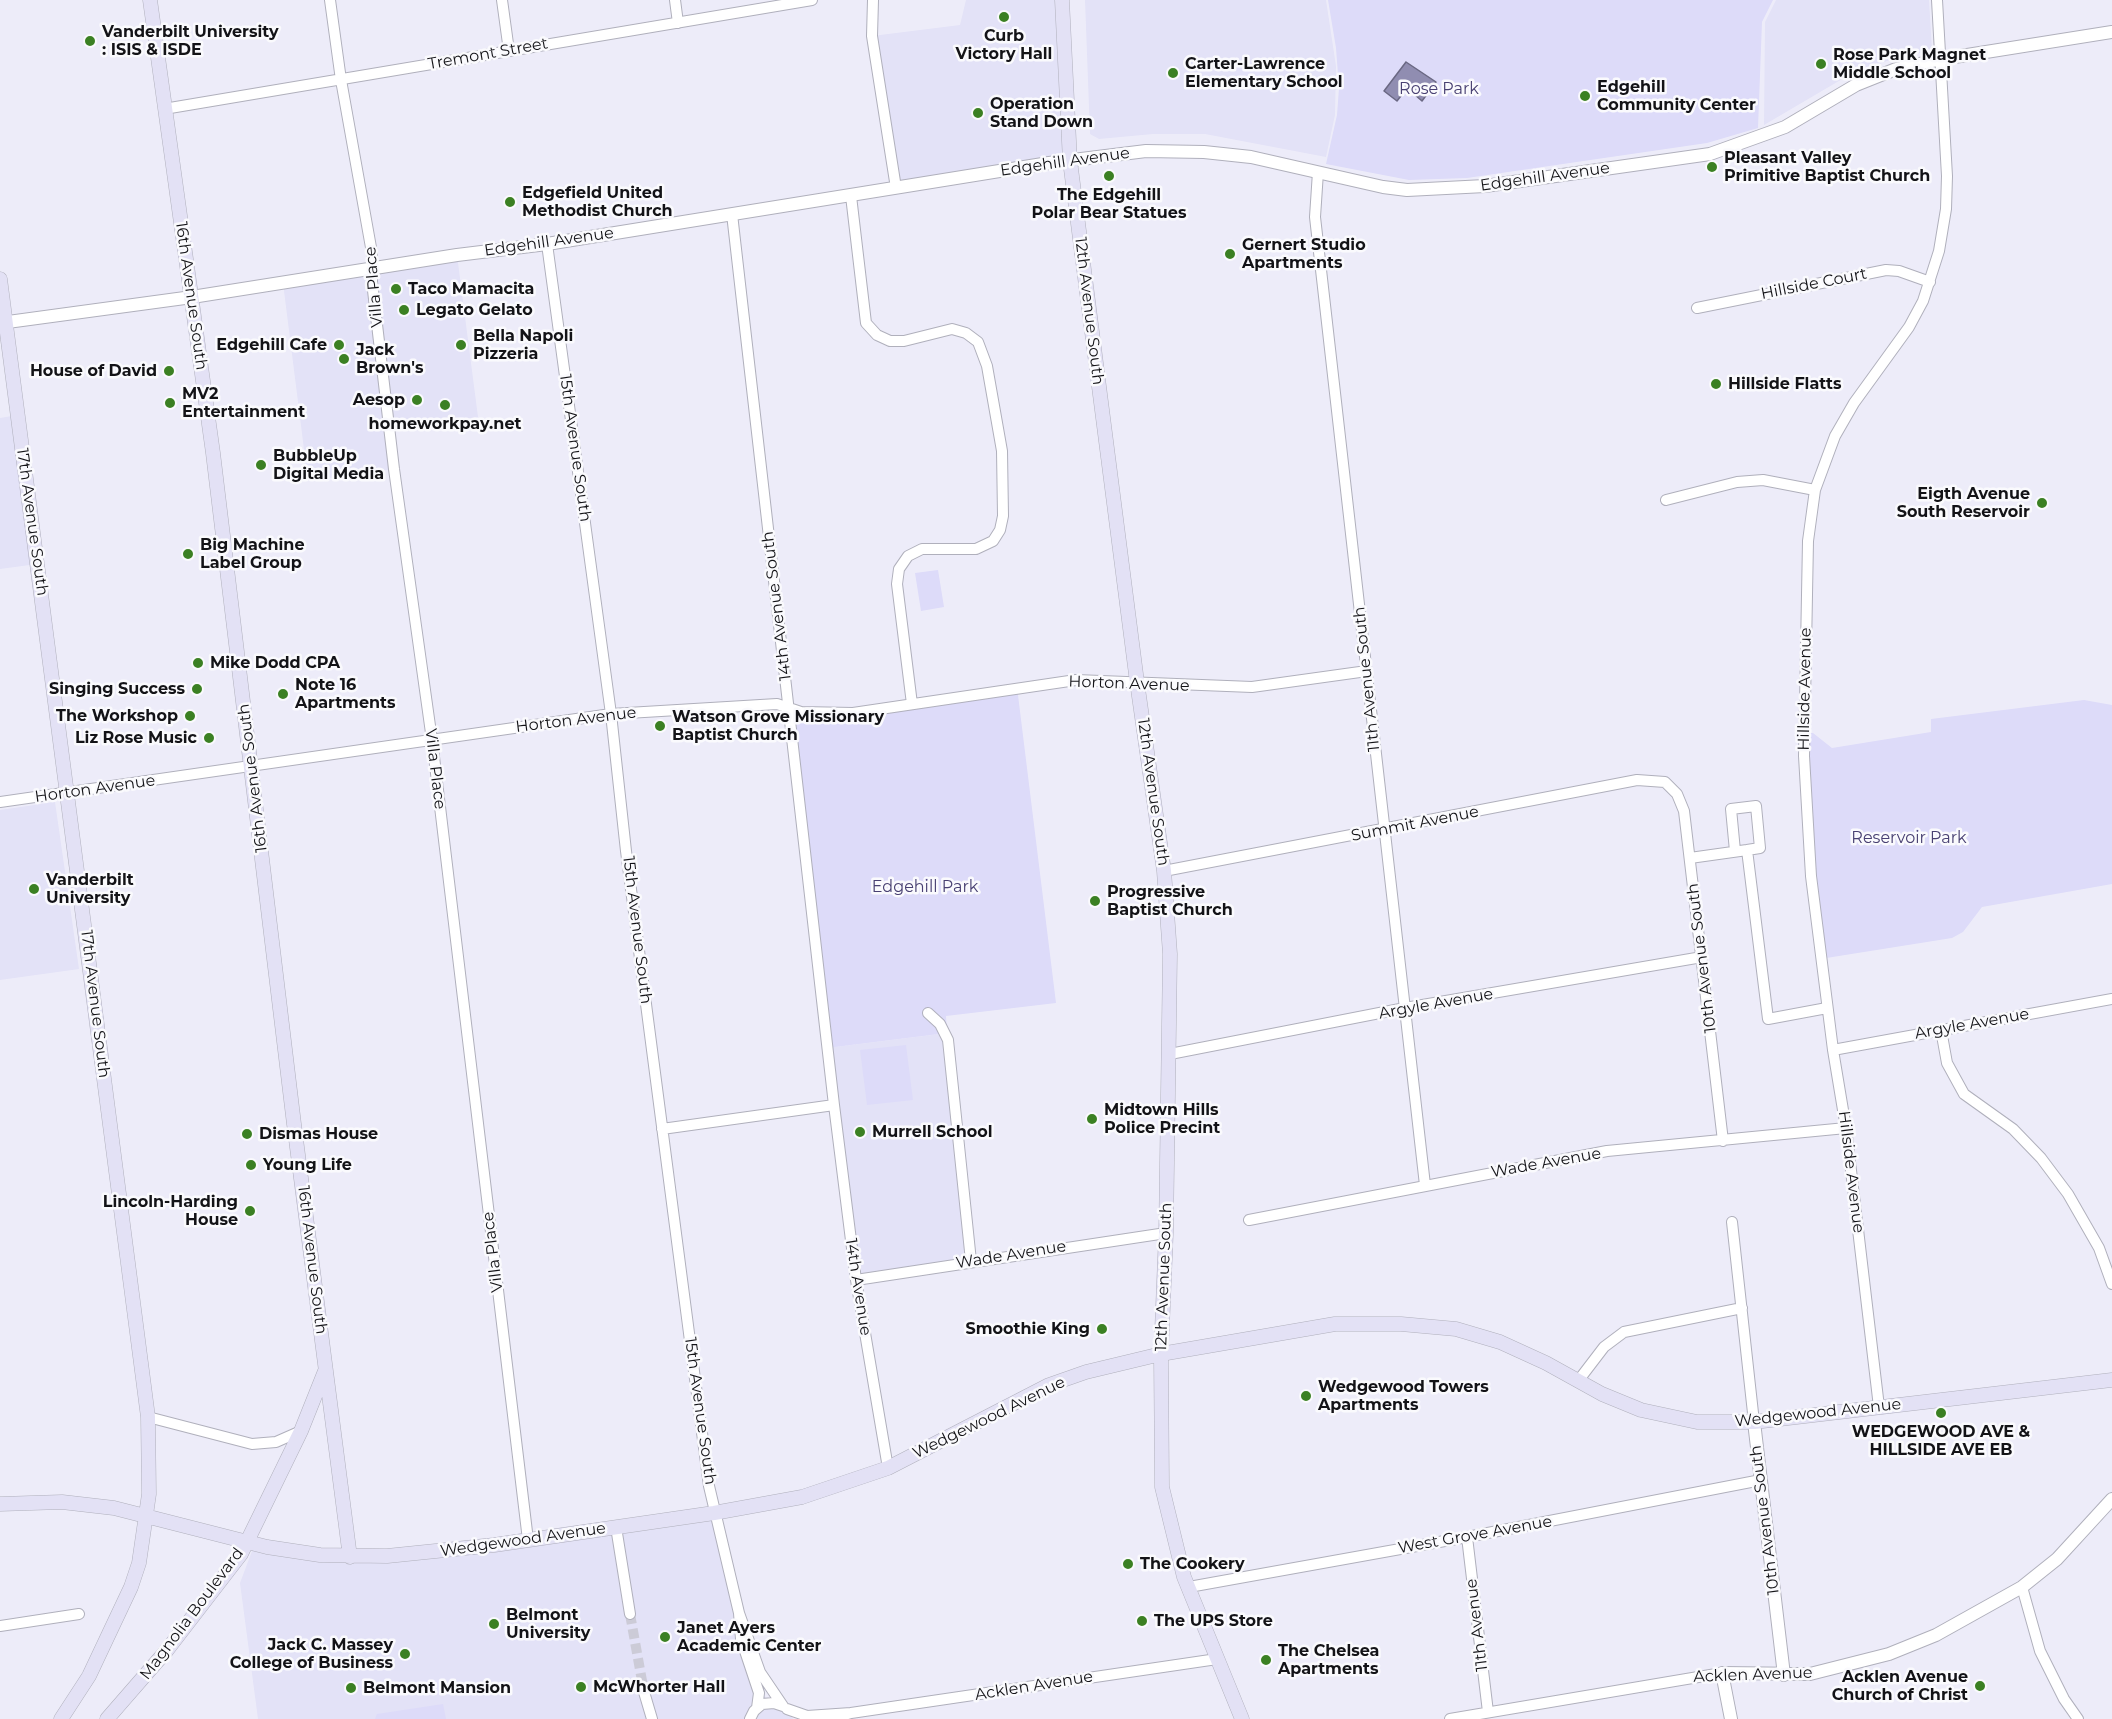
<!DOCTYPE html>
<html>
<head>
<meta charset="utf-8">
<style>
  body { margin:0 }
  canvas { display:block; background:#edecf9 }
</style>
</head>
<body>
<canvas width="2112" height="1719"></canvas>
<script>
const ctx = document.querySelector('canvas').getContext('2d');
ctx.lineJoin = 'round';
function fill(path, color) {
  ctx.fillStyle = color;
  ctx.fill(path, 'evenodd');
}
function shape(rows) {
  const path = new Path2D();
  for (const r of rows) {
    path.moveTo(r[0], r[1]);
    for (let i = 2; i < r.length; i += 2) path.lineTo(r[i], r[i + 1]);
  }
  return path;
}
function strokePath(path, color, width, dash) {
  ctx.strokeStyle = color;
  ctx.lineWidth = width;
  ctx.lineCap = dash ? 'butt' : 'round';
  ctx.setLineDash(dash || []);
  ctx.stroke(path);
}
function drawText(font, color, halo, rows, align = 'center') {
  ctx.font = font + ' Montserrat,sans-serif';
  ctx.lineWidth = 5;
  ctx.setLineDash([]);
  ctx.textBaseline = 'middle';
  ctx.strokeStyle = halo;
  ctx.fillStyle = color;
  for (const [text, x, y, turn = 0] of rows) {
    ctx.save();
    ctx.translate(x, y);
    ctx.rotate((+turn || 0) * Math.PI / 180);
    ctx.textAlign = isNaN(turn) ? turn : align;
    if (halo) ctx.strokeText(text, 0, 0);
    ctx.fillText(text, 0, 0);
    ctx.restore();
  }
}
const built = shape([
  [966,0,1062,0,1070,161,896,188,872,36,960,25],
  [1085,0,1326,0,1336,66,1335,115,1326,157,1205,134,1153,134,1099,139,1090,134],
  [1776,0,1929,0,1932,50,1887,61,1844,78,1764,125,1765,22],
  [457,255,478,417,390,428,394,469,308,481,283,283],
  [18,415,37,564,0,569,0,418],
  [55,802,79,969,0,980,0,810],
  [948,1033,971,1261,856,1280,827,1048],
  [714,1513,767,1703,791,1715,793,1719,258,1719,240,1583,255,1543,387,1556]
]);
const green = shape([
  [1328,0,1773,0,1762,22,1758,128,1707,143,1467,178,1409,180,1326,164,1337,115,1339,88,1336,48],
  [938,570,944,607,921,611,915,573],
  [1017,687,1056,1003,946,1016,947,1033,827,1048,788,708,853,713],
  [2084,700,2112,705,2112,884,1982,907,1963,932,1952,938,1820,959,1804,733,1813,733,1832,748,1931,732,1931,719],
  [906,1045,913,1100,867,1105,860,1050],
  [443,1704,446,1719,375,1719,377,1714]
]);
const water = shape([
  [1406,62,1436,82,1422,101,1407,88,1397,101,1384,91,1406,62]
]);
const minorTunnel = shape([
  [630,1614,644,1692]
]);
const minor = shape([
  [330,0,341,80,372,253,372,282,394,469,432,740,528,1540],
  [502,0,509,51],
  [675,0,678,23],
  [873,0,872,36,896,188],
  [164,109,812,0],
  [1318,172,1315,217,1425,1185],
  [851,196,866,323,877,335,890,341,904,341,952,329,966,333,978,342,987,366,1002,451,1003,516,1000,530,993,541,976,549,922,549,908,556,899,569,897,584,912,704],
  [732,214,834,1105,856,1280,888,1468],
  [547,244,611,714,626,851,709,1486,739,1613],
  [1697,308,1886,270,1899,271,1930,282],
  [1666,500,1737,482,1763,480,1815,490],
  [0,802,611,714,777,704,801,712,853,713,1076,680,1252,687,1367,671],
  [1735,851,1731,809,1756,806,1760,848,1747,850],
  [1690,858,1747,850,1768,1019,1827,1008],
  [1164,871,1637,780,1665,782,1677,794,1684,811,1723,1141],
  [928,1013,940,1024,948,1040,971,1261],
  [1941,1030,1947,1063,1964,1094,2013,1129,2041,1158,2068,1194,2099,1248,2112,1284],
  [1833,1050,2112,999],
  [1170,1054,1405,1008,1702,957],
  [662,1129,834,1105],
  [1249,1220,1607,1151,1846,1128],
  [1732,1222,1754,1422],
  [856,1280,1166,1233],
  [1578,1381,1604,1347,1624,1332,1742,1308],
  [1879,1407,1846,1128,1833,1050,1811,876,1804,756,1808,541,1815,490,1835,436,1854,403,1909,327,1923,301,1939,251,1946,209,1947,176,1937,0],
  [148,1417,252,1444,276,1442,301,1431],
  [616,1527,630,1614],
  [1467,1537,1488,1712],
  [1189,1587,1467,1537,1761,1480],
  [2022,1587,2040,1651,2064,1699,2078,1719],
  [0,1626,79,1614],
  [644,1692,652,1719],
  [757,1708,759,1693,741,1639,739,1613,760,1672,783,1706],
  [787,1709,807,1716,851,1713,831,1719],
  [851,1713,1217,1659],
  [750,1719,754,1711,762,1704,774,1703,783,1706],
  [1450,1719,1722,1673]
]);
const tertiary = shape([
  [0,323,192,297,457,255,547,244,1049,163,1146,151,1204,152,1251,157,1383,187,1407,190,1485,186,1710,154,1785,127,1856,85,1896,69,1942,59,2112,32],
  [1754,1422,1784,1675],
  [1731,1719,1722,1673,1810,1674,1889,1654,1936,1635,2022,1587,2057,1559,2112,1499]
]);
const secondary = shape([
  [150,0,213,453,294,1124,350,1557],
  [1062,0,1070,161,1137,682,1164,871,1170,954,1166,1233,1161,1354,1162,1487,1184,1577,1242,1719],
  [0,279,148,1417,149,1494,139,1563,131,1587,89,1676,61,1719],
  [0,1504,62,1502,114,1508,267,1547,320,1555,387,1556,494,1545,714,1513,802,1497,888,1468,1049,1385,1086,1372,1161,1354,1335,1324,1401,1324,1456,1329,1500,1342,1546,1363,1602,1394,1641,1410,1697,1422,1754,1422,2112,1380],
  [107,1719,167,1650,241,1554,301,1431,325,1371]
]);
const markers = [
  [1004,17,6,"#3b8023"],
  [90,41,6,"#3b8023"],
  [1821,64,6,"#3b8023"],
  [1173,73,6,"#3b8023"],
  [1585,96,6,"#3b8023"],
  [978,113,6,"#3b8023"],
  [1712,167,6,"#3b8023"],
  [1109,176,6,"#3b8023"],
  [510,202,6,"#3b8023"],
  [1230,254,6,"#3b8023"],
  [396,289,6,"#3b8023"],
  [404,310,6,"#3b8023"],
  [339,345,6,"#3b8023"],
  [461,345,6,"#3b8023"],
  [344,359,6,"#3b8023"],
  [169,371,6,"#3b8023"],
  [1716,384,6,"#3b8023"],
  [417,400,6,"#3b8023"],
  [170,403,6,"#3b8023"],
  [445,405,6,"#3b8023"],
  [261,465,6,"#3b8023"],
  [2042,503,6,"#3b8023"],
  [188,554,6,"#3b8023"],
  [198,663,6,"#3b8023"],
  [197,689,6,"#3b8023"],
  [283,694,6,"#3b8023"],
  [190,716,6,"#3b8023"],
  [660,726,6,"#3b8023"],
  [209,738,6,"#3b8023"],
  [34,889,6,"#3b8023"],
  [1095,901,6,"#3b8023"],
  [1092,1119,6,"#3b8023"],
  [860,1132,6,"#3b8023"],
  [247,1134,6,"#3b8023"],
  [251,1165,6,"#3b8023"],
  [250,1211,6,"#3b8023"],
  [1102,1329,6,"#3b8023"],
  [1306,1396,6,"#3b8023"],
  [1941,1413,6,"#3b8023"],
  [1128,1564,6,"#3b8023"],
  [1142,1621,6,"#3b8023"],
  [494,1624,6,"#3b8023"],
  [665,1637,6,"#3b8023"],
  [405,1654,6,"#3b8023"],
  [1266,1660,6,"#3b8023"],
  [1980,1686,6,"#3b8023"],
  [581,1687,6,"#3b8023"],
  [351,1688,6,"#3b8023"]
];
const poiNames = [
  ["Vanderbilt University",102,32],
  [": ISIS & ISDE",102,50],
  ["Curb",1004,36,"center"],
  ["Victory Hall",1004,54,"center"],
  ["Rose Park Magnet",1833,55],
  ["Middle School",1833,73],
  ["Carter-Lawrence",1185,64],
  ["Elementary School",1185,82],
  ["Edgehill",1597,87],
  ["Community Center",1597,105],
  ["Operation",990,104],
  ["Stand Down",990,122],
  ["Pleasant Valley",1724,158],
  ["Primitive Baptist Church",1724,176],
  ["Edgefield United",522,193],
  ["Methodist Church",522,211],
  ["The Edgehill",1109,195,"center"],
  ["Polar Bear Statues",1109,213,"center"],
  ["Gernert Studio",1242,245],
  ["Apartments",1242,263],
  ["Taco Mamacita",408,289],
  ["Legato Gelato",416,310],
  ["Bella Napoli",473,336],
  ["Pizzeria",473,354],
  ["Edgehill Cafe",327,345,"right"],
  ["Jack",356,350],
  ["Brown's",356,368],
  ["House of David",157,371,"right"],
  ["Hillside Flatts",1728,384],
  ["MV2",182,394],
  ["Entertainment",182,412],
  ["Aesop",405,400,"right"],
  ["homeworkpay.net",445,424,"center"],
  ["BubbleUp",273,456],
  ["Digital Media",273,474],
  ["Eigth Avenue",2030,494,"right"],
  ["South Reservoir",2030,512,"right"],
  ["Big Machine",200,545],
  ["Label Group",200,563],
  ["Mike Dodd CPA",210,663],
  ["Note 16",295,685],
  ["Apartments",295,703],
  ["Singing Success",185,689,"right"],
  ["The Workshop",178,716,"right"],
  ["Watson Grove Missionary",672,717],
  ["Baptist Church",672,735],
  ["Liz Rose Music",197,738,"right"],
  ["Vanderbilt",46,880],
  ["University",46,898],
  ["Progressive",1107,892],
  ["Baptist Church",1107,910],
  ["Midtown Hills",1104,1110],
  ["Police Precint",1104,1128],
  ["Murrell School",872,1132],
  ["Dismas House",259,1134],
  ["Young Life",263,1165],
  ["Lincoln-Harding",238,1202,"right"],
  ["House",238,1220,"right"],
  ["Smoothie King",1090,1329,"right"],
  ["Wedgewood Towers",1318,1387],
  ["Apartments",1318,1405],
  ["WEDGEWOOD AVE &",1941,1432,"center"],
  ["HILLSIDE AVE EB",1941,1450,"center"],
  ["The Cookery",1140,1564],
  ["Belmont",506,1615],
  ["University",506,1633],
  ["The UPS Store",1154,1621],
  ["Janet Ayers",677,1628],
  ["Academic Center",677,1646],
  ["Jack C. Massey",393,1645,"right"],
  ["College of Business",393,1663,"right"],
  ["The Chelsea",1278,1651],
  ["Apartments",1278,1669],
  ["Acklen Avenue",1968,1677,"right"],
  ["Church of Christ",1968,1695,"right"],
  ["McWhorter Hall",593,1687],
  ["Belmont Mansion",363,1688]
];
const streetNames = [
  ["Tremont Street",488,54,-10],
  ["Edgehill Avenue",1065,162,-8],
  ["Edgehill Avenue",1545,177,-8],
  ["Edgehill Avenue",549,242,-8],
  ["Hillside Court",1814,284,-11],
  ["Villa Place",374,287,-95],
  ["16th Avenue South",191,296,82],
  ["12th Avenue South",1089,311,83],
  ["15th Avenue South",575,448,82],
  ["17th Avenue South",32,522,82],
  ["14th Avenue South",777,606,-97],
  ["11th Avenue South",1367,679,-96],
  ["Horton Avenue",1129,684,2],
  ["Hillside Avenue",1805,689,-89],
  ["Horton Avenue",576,720,-7],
  ["Villa Place",435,769,83],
  ["16th Avenue South",253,778,-97],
  ["Horton Avenue",95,789,-8],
  ["12th Avenue South",1153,792,82],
  ["Summit Avenue",1415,824,-11],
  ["15th Avenue South",637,930,83],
  ["10th Avenue South",1702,958,-97],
  ["17th Avenue South",95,1004,83],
  ["Argyle Avenue",1436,1004,-10],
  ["Argyle Avenue",1972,1024,-10],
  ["Wade Avenue",1546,1163,-10],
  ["Hillside Avenue",1851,1172,83],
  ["Villa Place",493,1252,-97],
  ["Wade Avenue",1011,1255,-9],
  ["16th Avenue South",312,1260,83],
  ["12th Avenue South",1164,1277,-88],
  ["14th Avenue",858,1287,81],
  ["15th Avenue South",700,1411,82],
  ["Wedgewood Avenue",1818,1413,-6],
  ["Wedgewood Avenue",989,1418,-26],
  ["10th Avenue South",1765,1520,-97],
  ["West Grove Avenue",1475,1535,-10],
  ["Wedgewood Avenue",523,1540,-8],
  ["Magnolia Boulevard",192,1614,-53],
  ["11th Avenue",1477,1625,-97],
  ["Acklen Avenue",1753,1675,-2],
  ["Acklen Avenue",1034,1686,-9]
];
const parkNames = [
  ["Rose Park",1439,89],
  ["Reservoir Park",1909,838],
  ["Edgehill Park",925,887]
];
fill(built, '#e3e2f7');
fill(green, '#dddbf9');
fill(water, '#908db1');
strokePath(water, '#6a6883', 1.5);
strokePath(minorTunnel, '#cccbd7', 10, [10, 5]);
strokePath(minor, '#b0b0bc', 12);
strokePath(tertiary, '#b0b0bc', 14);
strokePath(secondary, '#b0b0bc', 15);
strokePath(minor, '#fff', 10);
strokePath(tertiary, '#fff', 12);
strokePath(secondary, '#e3e1f5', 14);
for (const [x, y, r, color] of markers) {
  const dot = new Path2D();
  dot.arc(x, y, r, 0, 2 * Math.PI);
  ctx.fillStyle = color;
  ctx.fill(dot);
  strokePath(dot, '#fafafd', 2);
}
drawText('bold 16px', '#131317', '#fafafd', poiNames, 'left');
drawText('16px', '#131317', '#fafafd', streetNames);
drawText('16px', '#484072', '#fafafd', parkNames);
</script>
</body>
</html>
